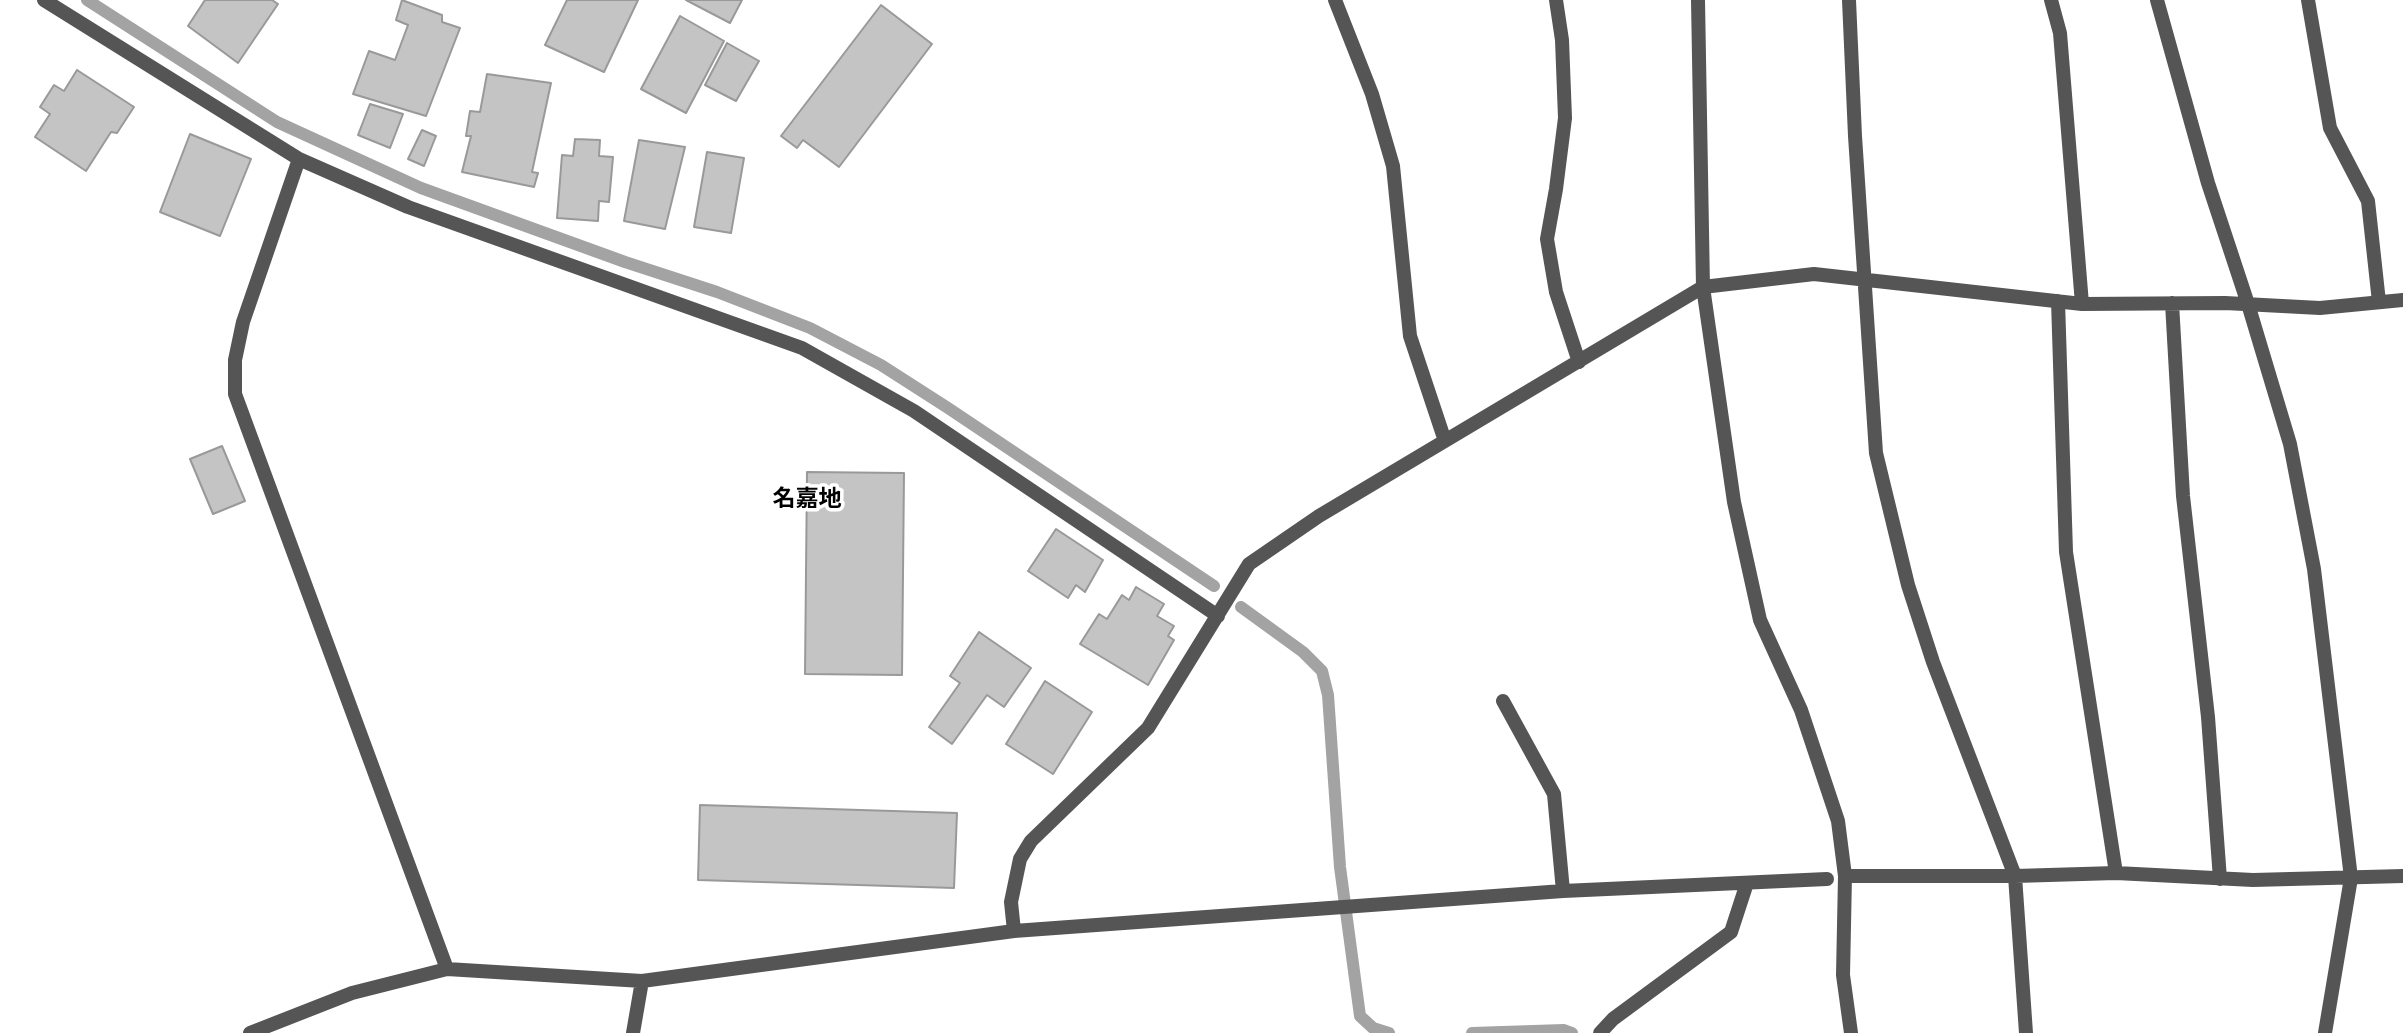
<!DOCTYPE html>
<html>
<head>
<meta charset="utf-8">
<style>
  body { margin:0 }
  canvas { display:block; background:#fff }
</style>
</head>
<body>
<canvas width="2403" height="1033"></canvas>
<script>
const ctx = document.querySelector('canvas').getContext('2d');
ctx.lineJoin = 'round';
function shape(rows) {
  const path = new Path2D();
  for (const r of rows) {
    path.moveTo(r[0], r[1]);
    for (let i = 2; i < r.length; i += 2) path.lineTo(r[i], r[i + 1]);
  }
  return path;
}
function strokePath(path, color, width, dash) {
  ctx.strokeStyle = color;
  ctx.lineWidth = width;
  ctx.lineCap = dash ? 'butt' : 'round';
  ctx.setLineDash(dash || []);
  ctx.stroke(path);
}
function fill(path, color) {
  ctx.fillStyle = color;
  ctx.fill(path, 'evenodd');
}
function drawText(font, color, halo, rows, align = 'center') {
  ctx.font = font + ' "Fira Sans","Noto Sans JP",sans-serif';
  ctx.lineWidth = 7;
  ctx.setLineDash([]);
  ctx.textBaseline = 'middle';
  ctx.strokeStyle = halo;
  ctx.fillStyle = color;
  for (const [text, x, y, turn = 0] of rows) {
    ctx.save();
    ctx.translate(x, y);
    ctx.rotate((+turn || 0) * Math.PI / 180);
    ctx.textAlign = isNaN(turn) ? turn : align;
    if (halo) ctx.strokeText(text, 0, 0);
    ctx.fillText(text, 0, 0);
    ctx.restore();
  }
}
const stream = shape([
  [87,0,277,122,421,188,625,262,717,292,810,328,881,365,948,408,1214,586],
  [1241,607,1303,652,1322,671,1328,695,1340,867,1360,1016,1373,1028,1389,1033],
  [1472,1033,1564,1030,1572,1033]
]);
const building = shape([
  [205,0,272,0,278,4,238,63,188,26,205,0],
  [402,0,442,15,442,22,460,28,426,116,353,94,369,51,395,60,408,25,396,20,402,0],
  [567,0,638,0,604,72,545,45,567,0],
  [686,0,742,0,730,23,686,0],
  [881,5,932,44,839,167,803,140,797,148,781,136,881,5],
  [680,16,724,41,686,113,641,89,680,16],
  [727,43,759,61,736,101,705,85,727,43],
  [77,70,134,107,117,133,111,132,86,171,35,137,50,114,40,107,54,85,64,91,77,70],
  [487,74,551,83,532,172,538,173,534,187,462,172,471,136,466,136,470,111,480,112,487,74],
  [370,104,403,114,390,148,358,135,370,104],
  [422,130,436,136,424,166,408,159,422,130],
  [190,134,251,159,220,236,160,212,190,134],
  [575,139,600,140,599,156,613,157,609,202,599,201,598,221,557,218,562,155,573,156,575,139],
  [639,140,685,147,665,229,624,221,639,140],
  [707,152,744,158,731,233,694,227,707,152],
  [222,446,245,501,213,514,190,459,222,446],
  [807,472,904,473,902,675,805,674,807,472],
  [1056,529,1103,560,1085,592,1076,585,1068,598,1028,571,1056,529],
  [1136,587,1164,604,1157,616,1174,626,1168,636,1174,640,1148,685,1080,644,1099,614,1107,619,1122,595,1129,600,1136,587],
  [979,632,1031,668,1004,707,987,695,952,744,929,727,960,683,950,676,979,632],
  [1045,681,1092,712,1053,774,1006,744,1045,681],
  [700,805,957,813,954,888,698,880,700,805]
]);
const minor = shape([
  [44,0,299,159,408,207,802,348,914,411,1218,616],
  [1335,0,1372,94,1393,166,1410,336,1445,441],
  [1556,0,1562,40,1565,118,1556,189,1547,239,1556,292,1579,362],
  [1698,0,1703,287,1734,502,1760,620,1801,710,1838,821,1845,876,1843,975,1851,1033],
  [1849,0,1855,136,1876,453,1908,585,1933,662,2015,876,2026,1033],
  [2051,0,2060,33,2082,304],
  [2157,0,2208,183,2248,304,2290,444,2314,569,2351,878,2325,1033],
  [2308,0,2330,128,2368,201,2379,302],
  [299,159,243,322,235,360,235,394,447,969],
  [2058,301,2066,552,2116,873],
  [2172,303,2183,496,2208,717,2220,879],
  [1503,701,1554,794,1563,891],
  [1845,876,2015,876,2116,873,2253,880,2403,876],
  [1014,931,1011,902,1020,859,1031,841,1148,728,1249,564,1319,516,1703,287,1814,274,2082,304,2225,303,2320,308,2403,300],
  [250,1033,352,993,447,969,642,981,1014,931,1563,891,1827,879],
  [633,1033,642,981],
  [1600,1033,1613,1019,1731,932,1747,883]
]);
const quarterNames = [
  ["名嘉地",807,500]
];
strokePath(stream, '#a3a3a3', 12);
fill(building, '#c4c4c4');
strokePath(building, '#999', 2);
strokePath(minor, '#555', 14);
drawText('bold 23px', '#000', '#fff', quarterNames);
</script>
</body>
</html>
